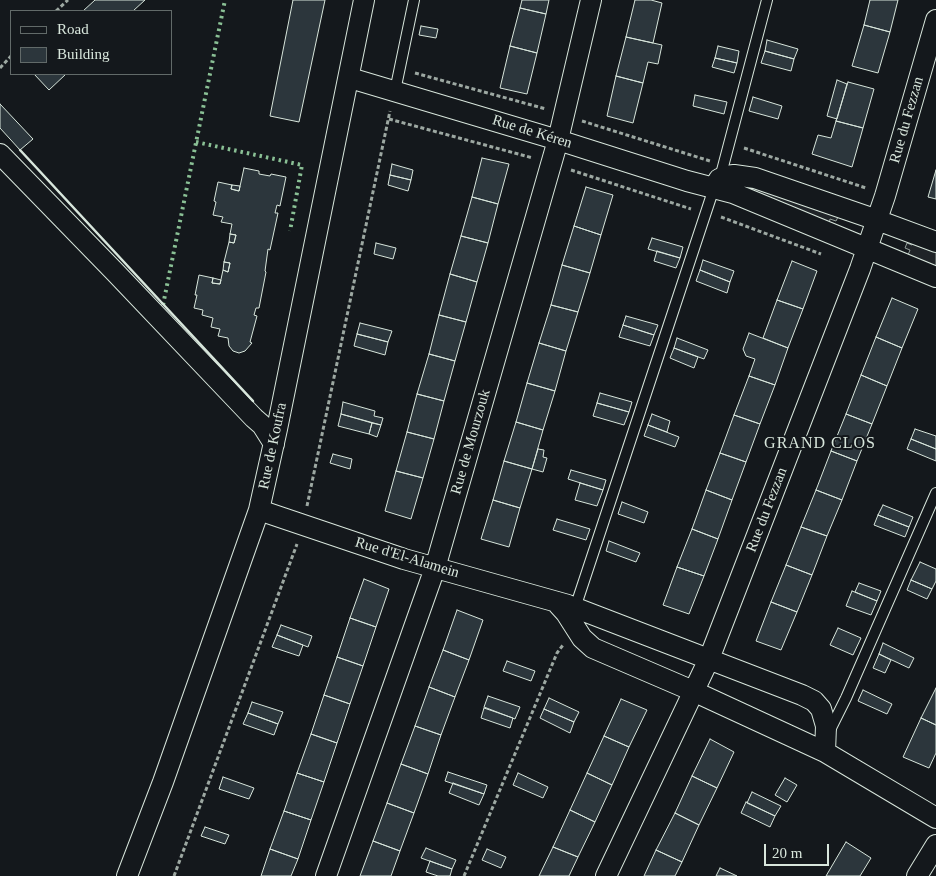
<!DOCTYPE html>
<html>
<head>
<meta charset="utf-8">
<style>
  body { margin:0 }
  #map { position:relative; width:936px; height:876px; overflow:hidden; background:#14181c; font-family:Georgia,serif }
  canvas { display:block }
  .legend { position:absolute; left:10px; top:10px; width:162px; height:65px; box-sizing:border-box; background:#14181c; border:1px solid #626a69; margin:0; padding:6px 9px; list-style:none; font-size:15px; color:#d8e6dc }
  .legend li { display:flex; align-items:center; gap:10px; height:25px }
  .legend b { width:25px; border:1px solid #626a69 }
  .scale { position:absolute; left:764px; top:844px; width:65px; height:22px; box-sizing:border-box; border:2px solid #d8e6dc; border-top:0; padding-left:6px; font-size:15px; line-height:18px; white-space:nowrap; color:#d8e6dc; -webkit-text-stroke:4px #14181c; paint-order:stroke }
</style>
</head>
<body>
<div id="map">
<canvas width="936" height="876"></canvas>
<ul class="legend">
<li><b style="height:6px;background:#14181c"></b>Road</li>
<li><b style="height:14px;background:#2c363c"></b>Building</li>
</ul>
<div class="scale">20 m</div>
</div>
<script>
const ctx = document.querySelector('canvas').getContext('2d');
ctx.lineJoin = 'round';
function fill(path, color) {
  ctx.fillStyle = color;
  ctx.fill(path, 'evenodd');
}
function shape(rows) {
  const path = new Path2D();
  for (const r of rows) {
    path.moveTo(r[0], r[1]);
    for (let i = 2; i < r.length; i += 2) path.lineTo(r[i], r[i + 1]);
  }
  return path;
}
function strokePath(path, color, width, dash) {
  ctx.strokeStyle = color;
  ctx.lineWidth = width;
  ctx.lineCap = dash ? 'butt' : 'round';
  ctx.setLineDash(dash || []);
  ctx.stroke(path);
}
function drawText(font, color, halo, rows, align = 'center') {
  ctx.font = font + ' Georgia,serif';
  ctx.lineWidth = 4;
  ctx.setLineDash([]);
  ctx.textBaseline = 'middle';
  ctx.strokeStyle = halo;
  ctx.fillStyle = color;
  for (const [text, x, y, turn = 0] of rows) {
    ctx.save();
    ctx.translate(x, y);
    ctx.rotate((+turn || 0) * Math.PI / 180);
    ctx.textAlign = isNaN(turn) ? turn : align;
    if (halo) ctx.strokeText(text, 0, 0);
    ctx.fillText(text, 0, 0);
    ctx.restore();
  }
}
const green = shape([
  [752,187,838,217,836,221,830,219,829,224,751,191,752,187],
  [914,240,936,248,936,267,908,255,910,250,905,248,907,243,912,245,914,240]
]);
const building = shape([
  [95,0,145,0,133,11,83,11,95,0],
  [293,0,325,0,299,122,270,116,293,0],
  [522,0,549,0,546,14,520,8,522,0],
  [635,0,651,0,662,3,653,43,626,37,635,0],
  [870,0,898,0,890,32,864,25,870,0],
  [520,8,546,14,537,53,510,46,520,8],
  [864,25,890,32,878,73,852,66,864,25],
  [421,26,438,29,436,38,419,35,421,26],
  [626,37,662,45,658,64,648,62,643,83,616,76,626,37],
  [767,40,798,49,794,59,765,51,767,40],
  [510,46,537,53,527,94,500,88,510,46],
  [718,46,739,51,737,63,715,58,718,46],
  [765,51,794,59,791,71,761,63,765,51],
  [715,58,737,63,734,73,712,67,715,58],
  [34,74,66,74,49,90,34,74],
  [616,76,643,83,633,123,607,116,616,76],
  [837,80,847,84,837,119,827,116,837,80],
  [848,82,874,89,863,128,836,121,848,82],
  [695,95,727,102,724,114,693,106,695,95],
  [753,97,782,106,778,119,749,111,753,97],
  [0,104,33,139,20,150,0,128,0,104],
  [836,121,863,128,852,167,812,154,818,135,831,138,836,121],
  [482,158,509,164,498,204,472,197,482,158],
  [392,164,413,170,411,180,390,175,392,164],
  [244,168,259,171,259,174,270,176,271,174,286,177,280,206,277,205,275,213,278,213,270,250,268,249,265,271,266,272,259,308,256,308,254,315,257,316,250,342,252,343,245,351,239,353,233,351,229,346,228,338,218,336,220,329,211,327,213,318,202,315,203,310,194,308,197,295,195,295,199,275,213,278,212,283,220,284,223,270,228,272,230,263,224,262,229,242,234,243,236,235,230,234,232,224,221,222,223,217,213,215,216,202,214,201,218,182,232,185,231,189,239,191,244,168],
  [936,170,936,199,928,197,936,170],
  [390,175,411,180,408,191,388,185,390,175],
  [232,185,240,186,239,191,231,189,232,185],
  [586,187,613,195,601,235,574,226,586,187],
  [472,197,498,204,488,243,461,236,472,197],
  [574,226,601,235,590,273,562,265,574,226],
  [230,234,236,235,234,243,229,242,230,234],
  [461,236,488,243,477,282,450,274,461,236],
  [652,238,683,247,680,258,648,249,652,238],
  [376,243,396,248,393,259,374,254,376,243],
  [657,251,680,258,676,268,654,261,657,251],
  [703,260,734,271,730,282,700,270,703,260],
  [792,261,817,271,803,309,777,300,792,261],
  [224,262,230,263,228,272,223,270,224,262],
  [562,265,590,273,578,312,551,305,562,265],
  [700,270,730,282,727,293,696,281,700,270],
  [450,274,477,282,466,322,439,315,450,274],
  [213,278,221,280,220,284,212,283,213,278],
  [892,298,918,309,902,348,876,337,892,298],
  [777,300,803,309,788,348,763,338,777,300],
  [551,305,578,312,566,351,539,343,551,305],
  [439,315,466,322,455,361,429,354,439,315],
  [626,316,658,325,654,335,623,325,626,316],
  [360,323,392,331,388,342,357,334,360,323],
  [623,325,654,335,650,346,619,337,623,325],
  [749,333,788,348,775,385,749,376,755,359,746,356,743,349,749,333],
  [357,334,388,342,385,355,354,346,357,334],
  [876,337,902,348,887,386,861,375,876,337],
  [677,338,708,350,704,359,674,348,677,338],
  [539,343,566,351,555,391,527,383,539,343],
  [674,348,698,357,694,368,670,358,674,348],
  [429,354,455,361,444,401,417,394,429,354],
  [861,375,887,386,872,424,846,414,861,375],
  [749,376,775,385,760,424,734,415,749,376],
  [527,383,555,391,543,430,516,422,527,383],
  [600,393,632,402,629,412,597,403,600,393],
  [417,394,444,401,434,439,407,432,417,394],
  [343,402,375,411,374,416,383,418,381,425,341,414,343,402],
  [597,403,629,412,624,425,593,416,597,403],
  [341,414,372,423,369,434,338,426,341,414],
  [652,414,670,421,667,432,648,425,652,414],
  [846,414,872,424,857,461,831,451,846,414],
  [734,415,760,424,746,462,720,453,734,415],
  [516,422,543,430,532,469,504,461,516,422],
  [372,423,381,425,377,437,369,434,372,423],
  [648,425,679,437,675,447,644,436,648,425],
  [915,429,936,436,936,449,911,439,915,429],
  [407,432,434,439,423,478,396,471,407,432],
  [911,439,936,449,936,461,907,449,911,439],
  [538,449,544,450,543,457,547,458,543,472,532,469,538,449],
  [831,451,857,461,842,500,816,490,831,451],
  [720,453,746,462,732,500,706,490,720,453],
  [333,454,352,459,350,469,330,463,333,454],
  [504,461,532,469,520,508,493,500,504,461],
  [571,470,606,480,603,490,568,479,571,470],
  [396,471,423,478,411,519,385,511,396,471],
  [580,483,603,490,597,506,575,500,580,483],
  [706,490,732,500,718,539,692,529,706,490],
  [816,490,842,500,827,536,801,527,816,490],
  [493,500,520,508,509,547,481,539,493,500],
  [622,502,648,512,644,523,618,514,622,502],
  [883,505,913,517,909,527,878,515,883,505],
  [878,515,909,527,905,537,874,525,878,515],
  [557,519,590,529,586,540,553,530,557,519],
  [801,527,827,536,812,575,786,565,801,527],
  [692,529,718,539,704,576,677,567,692,529],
  [609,541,640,553,636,562,606,551,609,541],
  [920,562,936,569,936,581,932,589,911,580,920,562],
  [786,565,812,575,797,612,771,602,786,565],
  [677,567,704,576,689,614,663,605,677,567],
  [364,579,389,589,376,627,350,618,364,579],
  [911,580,932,589,927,599,907,590,911,580],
  [859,583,881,591,877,601,855,592,859,583],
  [852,591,877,601,871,615,846,606,852,591],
  [771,602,797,612,781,650,756,641,771,602],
  [457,610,483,620,469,660,443,650,457,610],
  [350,618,376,627,363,666,337,657,350,618],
  [281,625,312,636,308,647,277,635,281,625],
  [838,628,861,638,853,655,830,645,838,628],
  [277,635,303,645,299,656,272,647,277,635],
  [883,643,914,658,909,668,879,654,883,643],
  [443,650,469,660,455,697,429,687,443,650],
  [879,654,891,660,885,673,873,668,879,654],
  [337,657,363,666,350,704,324,695,337,657],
  [507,661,535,671,531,681,503,671,507,661],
  [429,687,455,697,441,735,415,726,429,687],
  [936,688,936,725,921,718,936,688],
  [863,690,892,704,887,714,858,701,863,690],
  [324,695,350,704,337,743,311,734,324,695],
  [488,696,520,707,515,719,484,707,488,696],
  [549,698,579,712,574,722,544,709,549,698],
  [621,699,647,710,629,747,604,736,621,699],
  [252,702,283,712,278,724,248,713,252,702],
  [484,708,513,718,510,728,481,718,484,708],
  [544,709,574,722,570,733,540,718,544,709],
  [248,713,278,724,274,735,243,724,248,713],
  [921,718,936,725,936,753,929,768,903,757,921,718],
  [415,726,441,735,428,774,401,764,415,726],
  [311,734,337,743,324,782,297,773,311,734],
  [604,736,629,747,612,785,587,773,604,736],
  [710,739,734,752,717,788,692,776,710,739],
  [401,764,428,774,414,813,387,803,401,764],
  [448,772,487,785,484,794,445,781,448,772],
  [297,773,324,782,311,820,284,811,297,773],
  [518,773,548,787,543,798,513,785,518,773],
  [587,773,612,785,595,822,570,810,587,773],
  [692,776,717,788,699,825,675,813,692,776],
  [223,777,254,788,249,799,219,789,223,777],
  [785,778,797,785,787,802,775,795,785,778],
  [453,783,484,794,479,805,449,793,453,783],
  [752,792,781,806,775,816,747,803,752,792],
  [746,802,775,816,770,827,741,813,746,802],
  [387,803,414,813,400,851,373,841,387,803],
  [570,810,595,822,578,857,553,847,570,810],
  [284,811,311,820,298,859,270,849,284,811],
  [675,813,699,825,682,862,656,850,675,813],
  [205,827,229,835,225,844,201,836,205,827],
  [373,841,400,851,391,876,360,876,373,841],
  [846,842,871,858,860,876,826,876,846,842],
  [553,847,578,857,569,876,539,876,553,847],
  [426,848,456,860,452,869,421,858,426,848],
  [270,849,298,859,291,876,261,876,270,849],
  [487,849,506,857,501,868,482,860,487,849],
  [656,850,682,862,675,876,644,876,656,850],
  [430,861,452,869,450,876,438,876,426,872,430,861],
  [720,868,737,876,716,876,720,868]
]);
const path = shape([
  [56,11,68,0],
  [0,68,11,56],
  [415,73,546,109],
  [389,119,533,158],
  [582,121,710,161],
  [744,148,866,188],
  [571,170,691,209],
  [721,217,821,254],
  [307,506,390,111],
  [174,876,297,544],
  [464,876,557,653,563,645]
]);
const service = shape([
  [395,91,414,0],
  [720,178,767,0],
  [575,608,714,188],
  [829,732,846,698,936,493]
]);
const minor = shape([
  [350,78,558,140,687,181,733,193,936,277],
  [0,154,115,272,254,418,262,425,274,444],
  [714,188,719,179,726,176,734,175,755,178,877,220,936,242],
  [259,510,404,559,568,605,802,695,814,701,821,709,826,726,825,752],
  [556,602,566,613,582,638,593,648,693,691,825,752,936,818],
  [127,876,163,782,259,510,277,429,364,0],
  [326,876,435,568,558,140,591,0],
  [606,876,709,659,860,269,885,196,936,20],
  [917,876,936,845]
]);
const hedge = shape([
  [196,142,302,165,290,231],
  [163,305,225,0]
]);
const wall = shape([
  [20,150,253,401]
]);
const streetNames = [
  ["Rue du Fezzan",907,120,-74],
  ["Rue de Kéren",532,132,17],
  ["Rue de Mourzouk",471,442,-74],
  ["Rue de Koufra",273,446,-78],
  ["Rue du Fezzan",767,510,-69],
  ["Rue d'El-Alamein",407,558,17]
];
const neighbourhoodNames = [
  ["GRAND CLOS",820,444]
];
fill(green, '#202428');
strokePath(green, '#939e99', 1);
fill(building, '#2c363c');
strokePath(building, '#d8e6dc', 1);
strokePath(service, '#d8e6dc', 12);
strokePath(minor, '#d8e6dc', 22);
strokePath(path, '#9da8a2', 3, [4, 2.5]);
strokePath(service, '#14181c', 10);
strokePath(minor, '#14181c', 20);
strokePath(hedge, '#8ac095', 4, [2.5, 4]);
strokePath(wall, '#d8e6dc', 2.5);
drawText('15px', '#d8e6dc', '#14181c', streetNames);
ctx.letterSpacing = '1px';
drawText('16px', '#d8e6dc', '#14181c', neighbourhoodNames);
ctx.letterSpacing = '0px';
</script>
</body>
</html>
